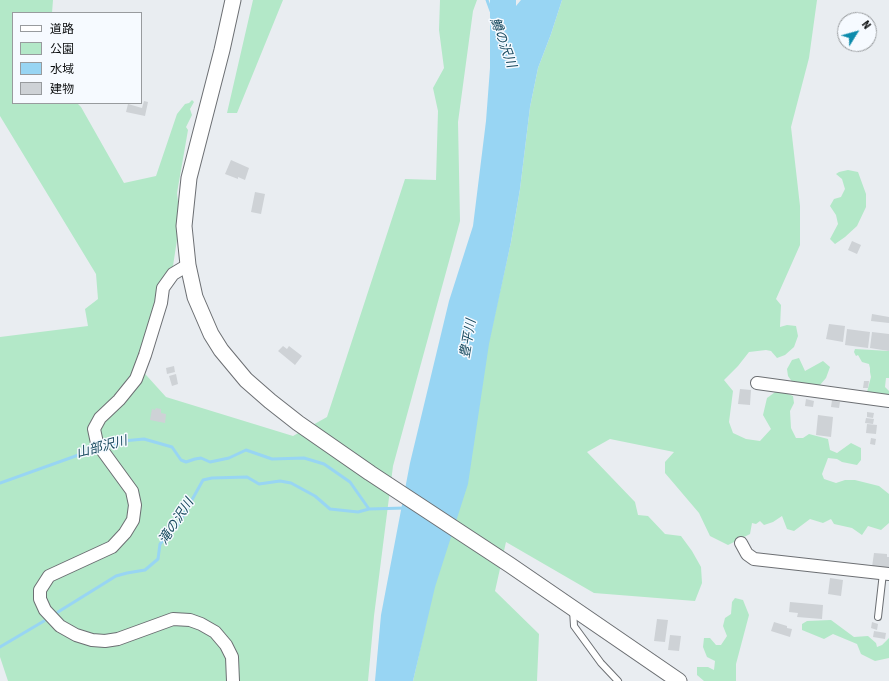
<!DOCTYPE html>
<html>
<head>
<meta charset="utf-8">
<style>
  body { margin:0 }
  #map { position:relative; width:889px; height:681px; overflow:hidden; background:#e9edf1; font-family:"Source Sans 3","Noto Sans JP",sans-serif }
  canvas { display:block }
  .legend { position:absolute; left:12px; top:12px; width:130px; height:92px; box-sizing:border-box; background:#f6faff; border:1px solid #989b9e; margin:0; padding:5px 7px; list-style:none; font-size:12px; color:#0a0c0d }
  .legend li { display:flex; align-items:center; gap:8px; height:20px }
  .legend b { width:20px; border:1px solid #989b9e }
  .north { position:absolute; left:837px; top:12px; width:40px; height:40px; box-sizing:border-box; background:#f6faff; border:1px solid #989b9e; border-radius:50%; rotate:53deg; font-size:11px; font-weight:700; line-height:16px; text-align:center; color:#0a0c0d }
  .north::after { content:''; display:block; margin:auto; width:14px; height:18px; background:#0c8bac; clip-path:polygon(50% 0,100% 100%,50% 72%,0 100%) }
</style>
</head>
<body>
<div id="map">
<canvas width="889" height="681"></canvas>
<ul class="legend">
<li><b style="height:5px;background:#fff"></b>道路</li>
<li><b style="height:11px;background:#b3e8c8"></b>公園</li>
<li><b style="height:11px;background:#98d5f3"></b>水域</li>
<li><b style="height:11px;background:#ced2d6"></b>建物</li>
</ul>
<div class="north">N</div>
</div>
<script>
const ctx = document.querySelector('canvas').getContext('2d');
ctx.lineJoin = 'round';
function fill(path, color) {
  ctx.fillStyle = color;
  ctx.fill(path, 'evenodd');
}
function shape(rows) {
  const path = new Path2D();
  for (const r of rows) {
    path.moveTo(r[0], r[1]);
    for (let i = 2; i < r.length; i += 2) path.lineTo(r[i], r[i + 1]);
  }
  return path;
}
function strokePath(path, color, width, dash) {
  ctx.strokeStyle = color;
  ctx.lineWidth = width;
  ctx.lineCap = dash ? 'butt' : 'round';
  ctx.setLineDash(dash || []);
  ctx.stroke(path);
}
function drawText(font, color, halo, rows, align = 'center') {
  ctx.font = font + ' "Source Sans 3","Noto Sans JP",sans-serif';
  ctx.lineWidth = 3;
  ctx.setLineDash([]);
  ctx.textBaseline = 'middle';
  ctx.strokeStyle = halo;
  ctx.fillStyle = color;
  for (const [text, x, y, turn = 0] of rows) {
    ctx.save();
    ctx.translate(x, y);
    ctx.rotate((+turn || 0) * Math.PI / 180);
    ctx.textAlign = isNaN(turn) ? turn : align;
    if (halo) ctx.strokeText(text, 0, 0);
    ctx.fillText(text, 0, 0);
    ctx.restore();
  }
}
const green = shape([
  [0,0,53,0,52,13,13,13,13,103,77,103,81,107,124,183,156,176,177,114,185,104,189,103,192,100,194,102,190,109,192,115,186,127,188,130,177,193,180,220,173,266,159,286,137,365,166,397,293,436,327,417,405,179,436,180,438,111,433,88,444,68,439,30,440,0,477,0,473,11,458,122,460,221,393,466,374,616,368,681,8,681,0,657,0,337,88,326,85,309,98,299,96,274,0,116],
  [253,0,283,0,237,113,227,113],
  [562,0,817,0,809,58,791,127,800,206,800,245,776,299,781,305,780,327,787,325,796,326,798,336,794,347,785,355,777,358,771,351,766,350,749,352,738,366,724,380,733,391,729,422,733,433,746,439,760,441,771,429,763,415,767,398,778,390,793,396,794,403,790,411,791,428,796,438,803,438,809,434,828,439,830,450,837,453,851,443,861,448,861,460,857,465,842,462,837,459,828,458,822,474,824,479,836,483,845,480,855,480,879,486,889,494,889,523,881,530,868,526,862,535,852,528,834,524,831,519,823,523,810,519,794,531,787,529,782,516,773,522,764,525,760,521,756,524,752,523,750,534,728,545,710,536,699,513,665,473,665,462,674,452,610,439,587,452,635,502,638,515,648,516,665,534,681,536,692,551,701,567,702,583,695,601,594,593,506,542,495,591,539,634,537,681,413,681,511,242,520,189,530,107,538,68,551,34],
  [848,170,858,172,866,194,866,207,857,226,845,237,835,244,830,239,838,224,836,215,830,206,834,199,841,197,845,189,842,179,836,174,839,172],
  [855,349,889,351,889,378,886,378,885,387,889,391,889,399,867,392,871,377,870,372,870,368,869,364,862,362,858,355,856,356,854,352],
  [799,358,805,371,823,361,830,367,826,378,820,385,793,383,788,376,787,369,792,360],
  [735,598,743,600,749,615,736,664,736,681,704,681,697,675,697,667,708,667,714,670,715,661,707,657,703,647,704,638,710,638,716,645,721,645,727,636,723,626,725,618,731,614,732,602],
  [831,620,854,637,868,636,876,643,877,647,882,645,889,638,889,658,875,661,861,654,857,644,833,634,824,639,802,630,802,624,807,621]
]);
const water = shape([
  [490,0,516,0,516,6,521,0,562,0,551,34,538,68,530,107,520,189,511,242,489,344,468,484,435,587,413,681,375,681,381,615,410,463,449,301,473,226,486,121,490,68]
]);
const stream = shape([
  [487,0,491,11],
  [104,447,123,441,144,439,172,447,181,460,186,462,195,459,201,458,210,462,229,458,246,450,272,459,304,458,324,464,350,482,369,509],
  [0,483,98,448],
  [58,612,116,576,127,573,145,570,158,559,160,544,178,525,203,480,212,478,247,477,259,484,280,481,291,483,315,496,330,509,358,512,369,509,405,508],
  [0,647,44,621]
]);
const building = shape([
  [144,101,148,102,145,116,126,112,128,104,142,108],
  [231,160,249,168,245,180,238,177,238,179,225,174],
  [255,192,265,194,261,214,251,212],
  [852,241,861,245,857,254,848,250],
  [872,314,889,317,889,323,871,321],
  [829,324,845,326,843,342,826,339],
  [847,329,870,332,868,348,845,345],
  [872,332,889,334,889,351,870,348],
  [283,346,287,349,289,346,302,356,295,365,278,351],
  [174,366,175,372,167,374,166,368],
  [176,374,178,384,172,386,169,376],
  [864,381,869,381,868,388,863,388],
  [740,389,751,390,750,405,738,404],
  [806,399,814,401,813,407,805,406],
  [832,400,840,402,839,408,831,407],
  [156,408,161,409,161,413,166,414,165,423,150,420,152,409,155,410],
  [867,412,874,413,873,418,867,417],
  [818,415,833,417,831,437,816,435],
  [866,418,874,419,873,424,865,423],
  [867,424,877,425,876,434,866,433],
  [871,438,876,439,875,445,870,444],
  [874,553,887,554,887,557,889,557,889,569,872,567],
  [830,578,843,580,841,596,828,594],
  [790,602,823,605,822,619,797,617,798,613,789,612],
  [657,619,668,620,665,642,654,641],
  [774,622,787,626,787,628,792,629,790,637,771,631],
  [872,622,878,624,877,630,871,628],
  [874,631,886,633,885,639,873,637],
  [670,635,681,636,679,651,668,650]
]);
const service = shape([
  [573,610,574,626,601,663,618,681],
  [878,617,883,573]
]);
const minor = shape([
  [188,265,173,274,163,288,161,303,145,355,136,379,119,400,100,418,94,429,97,443,132,491,135,505,133,520,125,533,112,547,49,576,40,590,40,599,45,610,60,626,76,635,92,640,105,641,118,639,173,619,190,620,201,624,215,632,226,645,232,657,233,681],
  [757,383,889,401],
  [741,543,747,554,754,559,889,574]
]);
const tertiary = shape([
  [233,0,222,50,189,178,184,226,188,265,195,297,211,334,221,350,246,380,270,401,298,423,370,473,510,565,679,681]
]);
const waterNames = [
  ["鱒の沢川",502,43,70],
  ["豊平川",469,339,-80],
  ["山部沢川",102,448,-15],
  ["滝の沢川",177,522,-57]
];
fill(green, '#b3e8c8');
fill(water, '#98d5f3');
strokePath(stream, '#98d5f3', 3);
fill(building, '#ced2d6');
strokePath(service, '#6c6f73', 8);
strokePath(minor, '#6c6f73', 14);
strokePath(tertiary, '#6c6f73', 17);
strokePath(service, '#fff', 6);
strokePath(minor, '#fff', 12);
strokePath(tertiary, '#fff', 15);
drawText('italic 13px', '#17495e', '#f6faff', waterNames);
</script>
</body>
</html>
